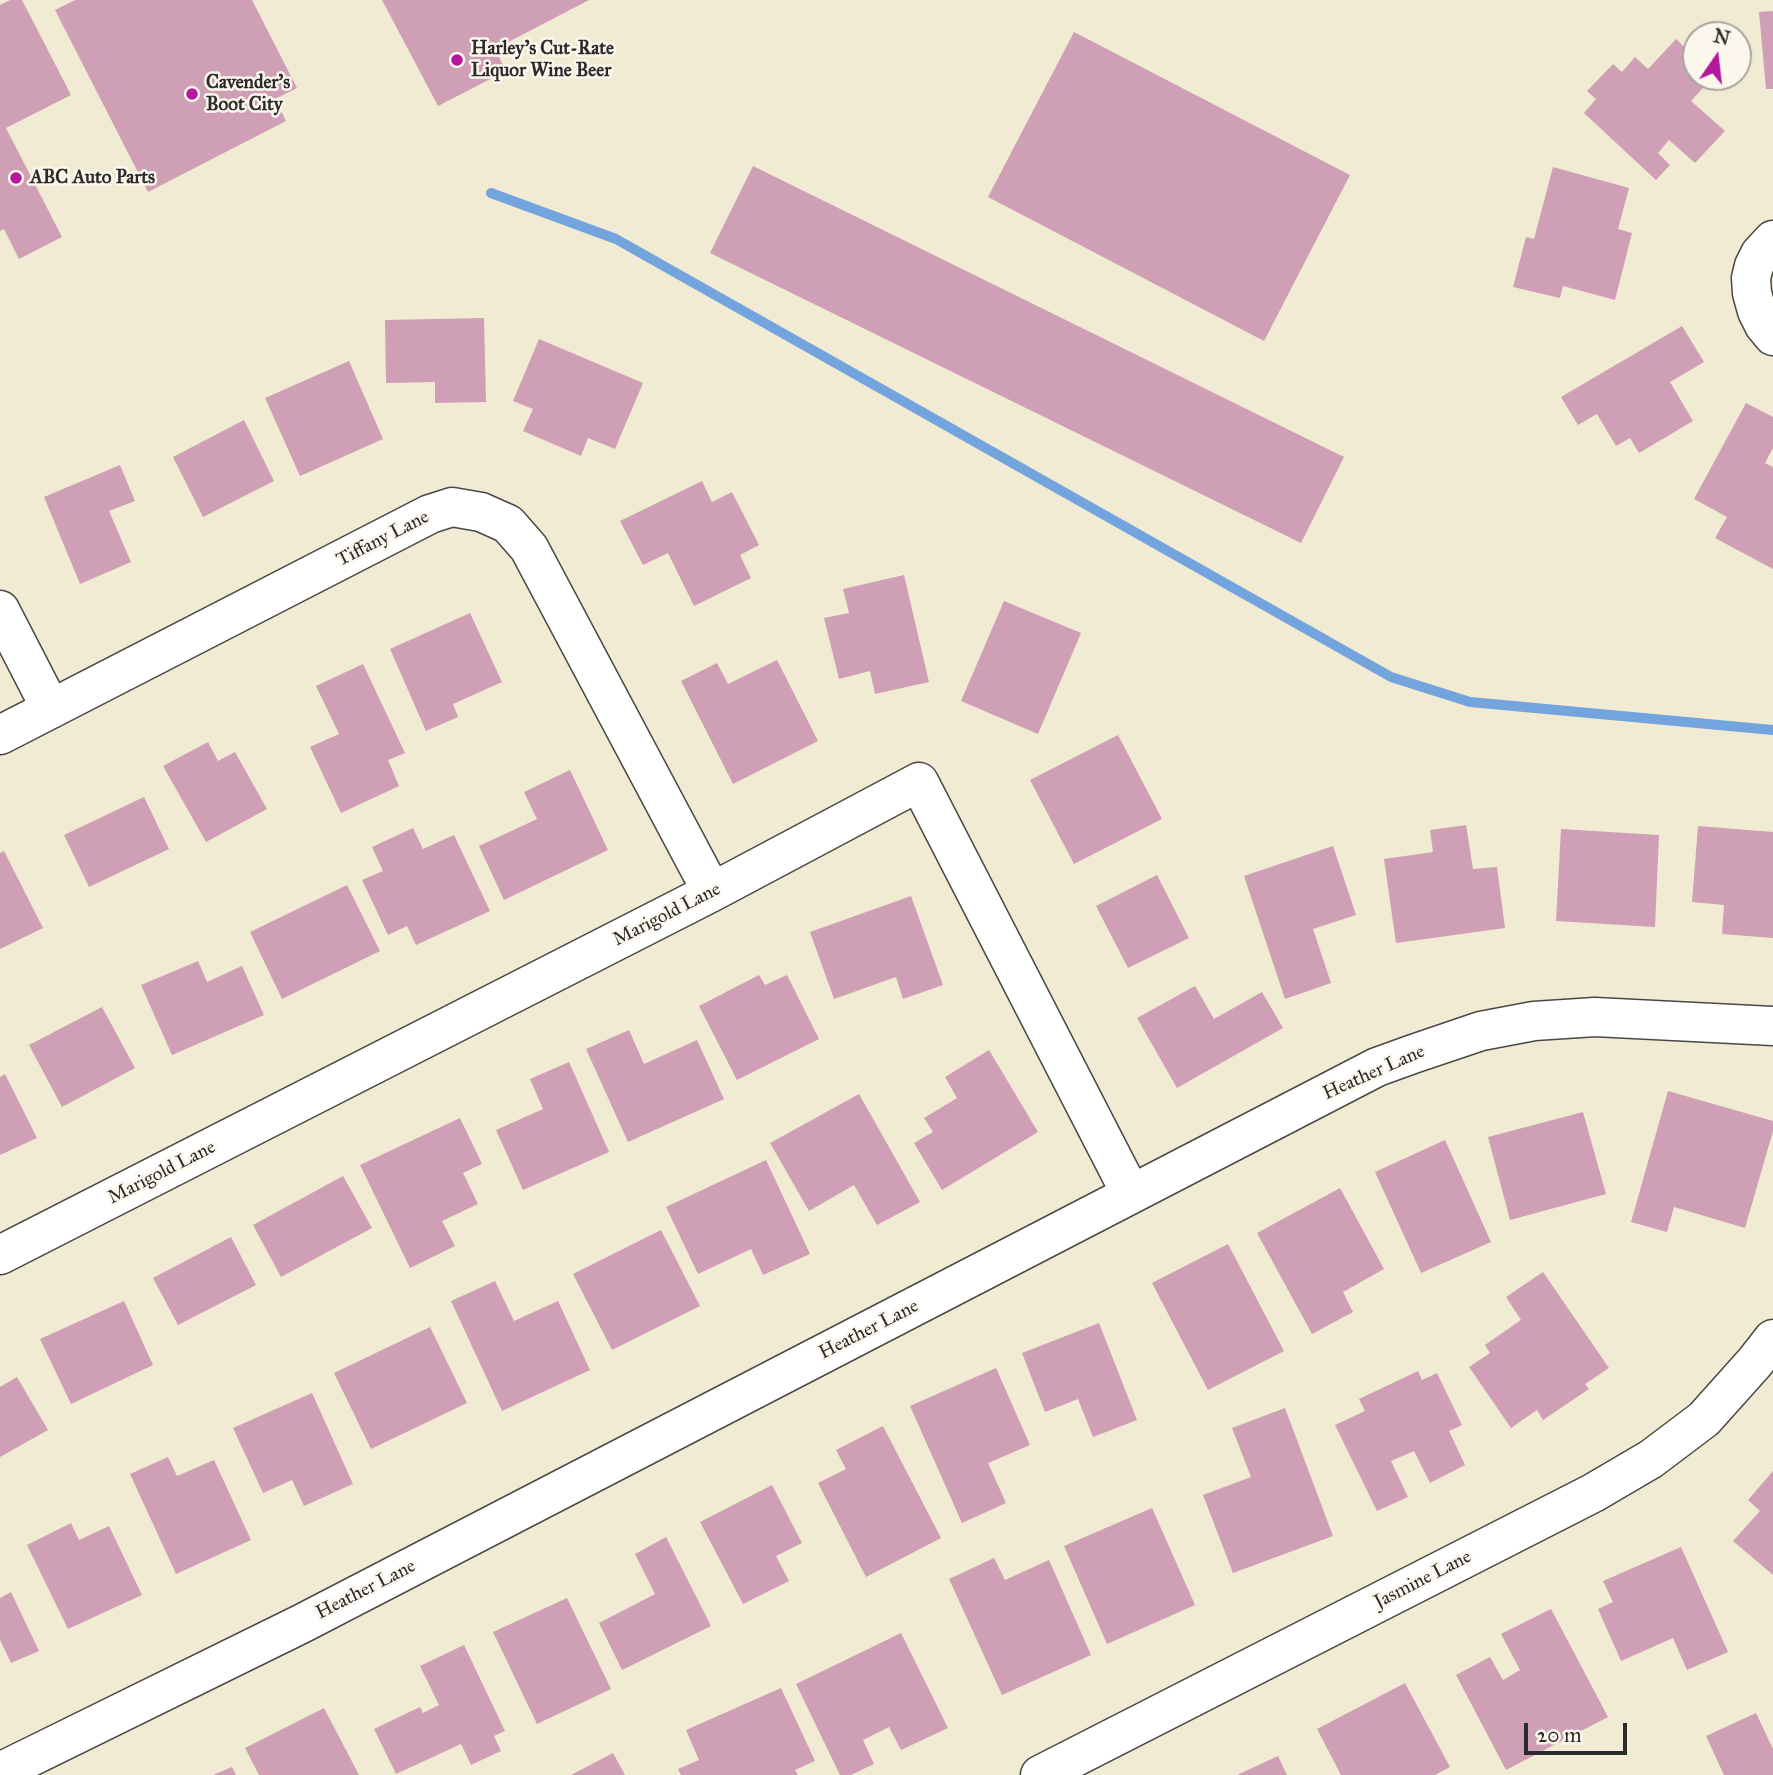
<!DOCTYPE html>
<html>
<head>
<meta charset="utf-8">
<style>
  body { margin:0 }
  #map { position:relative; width:1773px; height:1775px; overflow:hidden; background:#f1ebd3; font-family:"IM FELL Great Primer",serif }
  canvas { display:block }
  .north { position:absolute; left:1682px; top:21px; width:70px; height:70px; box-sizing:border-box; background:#fbf7ec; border:2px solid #a8a59f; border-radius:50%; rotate:14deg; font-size:19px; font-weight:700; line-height:28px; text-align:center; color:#2b2b2b }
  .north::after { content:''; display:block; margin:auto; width:24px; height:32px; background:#b5179e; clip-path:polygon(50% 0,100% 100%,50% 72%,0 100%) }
  .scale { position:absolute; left:1524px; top:1723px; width:103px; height:32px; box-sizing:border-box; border:4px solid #2b2b2b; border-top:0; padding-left:9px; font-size:21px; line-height:24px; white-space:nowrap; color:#2b2b2b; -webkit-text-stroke:5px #fbf7ec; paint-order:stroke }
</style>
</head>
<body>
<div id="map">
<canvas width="1773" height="1775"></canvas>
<div class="north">N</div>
<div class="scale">20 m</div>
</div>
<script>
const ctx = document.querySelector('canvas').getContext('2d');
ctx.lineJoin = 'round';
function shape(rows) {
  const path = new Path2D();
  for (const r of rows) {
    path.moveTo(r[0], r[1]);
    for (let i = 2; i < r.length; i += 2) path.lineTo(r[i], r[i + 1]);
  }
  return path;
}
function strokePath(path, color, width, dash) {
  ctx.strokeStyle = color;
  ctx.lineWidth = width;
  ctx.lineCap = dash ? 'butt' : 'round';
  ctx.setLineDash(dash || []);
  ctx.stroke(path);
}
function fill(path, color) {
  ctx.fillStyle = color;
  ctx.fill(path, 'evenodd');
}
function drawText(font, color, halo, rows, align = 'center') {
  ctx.font = font + ' "IM FELL Great Primer",serif';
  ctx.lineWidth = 5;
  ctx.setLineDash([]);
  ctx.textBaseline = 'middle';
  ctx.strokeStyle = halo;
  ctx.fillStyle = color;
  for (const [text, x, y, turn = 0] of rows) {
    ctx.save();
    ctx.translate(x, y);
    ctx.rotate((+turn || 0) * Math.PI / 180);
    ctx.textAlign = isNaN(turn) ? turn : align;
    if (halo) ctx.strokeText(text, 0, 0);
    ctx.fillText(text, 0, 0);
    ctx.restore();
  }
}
const stream = shape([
  [491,193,616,239,1391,677,1470,702,1773,730]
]);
const building = shape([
  [10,0,22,0,71,95,6,128,62,237,19,259,4,229,0,231,0,5],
  [75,0,252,0,297,88,275,99,286,121,148,192,55,10],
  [382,0,589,0,495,49,506,71,438,106],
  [1773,11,1773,89,1766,89,1759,12],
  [1074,32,1350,175,1264,341,988,197],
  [1676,39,1696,58,1696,77,1713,77,1691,101,1725,131,1695,163,1669,140,1658,153,1670,165,1656,180,1584,113,1596,99,1587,91,1613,64,1622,72,1635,57,1648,69],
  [753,166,1344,457,1301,543,710,253],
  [1553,167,1629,188,1618,229,1632,233,1615,300,1563,286,1560,298,1513,287,1526,237,1534,239],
  [484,318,486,402,435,403,435,382,386,383,385,320],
  [1682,326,1704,362,1670,382,1693,421,1639,453,1630,438,1616,446,1597,414,1578,425,1561,397],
  [539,339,643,383,615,449,588,438,581,456,523,431,533,409,513,401],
  [349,361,383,439,300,476,265,398],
  [1746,403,1773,417,1773,448,1765,463,1773,467,1773,569,1715,538,1727,517,1694,499],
  [244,420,274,481,203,517,173,457],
  [120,465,135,501,109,511,131,562,80,584,44,497],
  [702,481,712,502,732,492,759,545,740,555,751,578,694,606,668,553,643,565,620,521],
  [904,575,929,682,875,694,870,671,839,679,824,618,849,613,843,589],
  [1004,601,1081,633,1038,734,961,701],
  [470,613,502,682,453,704,458,717,426,731,390,649],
  [777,660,818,741,733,784,681,681,717,663,728,684],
  [363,664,405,753,388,760,399,786,341,813,310,747,339,734,316,686],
  [1118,735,1162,819,1074,864,1030,780],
  [208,742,218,761,235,752,267,809,206,842,163,766],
  [570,770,608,850,504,900,479,846,537,819,524,792],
  [144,797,169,849,89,887,64,835],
  [1466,825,1473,869,1497,867,1505,928,1396,943,1384,859,1433,852,1430,830],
  [1698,826,1773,832,1773,938,1722,934,1724,905,1692,902],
  [413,828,423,849,454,835,490,911,416,945,407,926,388,935,362,880,383,871,372,847],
  [1561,829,1659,835,1655,927,1556,921],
  [1333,846,1356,915,1313,929,1331,983,1285,999,1244,876],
  [4,851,43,928,0,949,0,853],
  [1157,875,1189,938,1128,968,1096,906],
  [347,885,380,951,282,999,250,932],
  [911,896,943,985,903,999,896,977,834,999,810,932],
  [198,961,207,982,242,966,264,1015,172,1055,141,985],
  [759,975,765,985,787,975,819,1039,737,1080,699,1006],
  [1195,986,1214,1019,1262,992,1283,1028,1177,1088,1137,1018],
  [102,1007,135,1068,62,1107,29,1045],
  [629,1030,644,1064,697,1040,724,1099,628,1142,586,1049],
  [989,1050,1038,1132,942,1190,914,1143,933,1132,924,1118,957,1098,945,1077],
  [569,1062,609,1152,523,1190,496,1130,543,1109,530,1079],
  [5,1074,37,1138,0,1155,0,1077],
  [1668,1091,1773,1121,1773,1131,1745,1228,1674,1207,1667,1232,1631,1222],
  [859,1094,920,1202,877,1225,854,1185,809,1211,770,1143],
  [1583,1112,1606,1194,1510,1220,1488,1137],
  [460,1118,482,1164,463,1173,478,1204,442,1221,455,1246,410,1268,360,1165],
  [1445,1140,1491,1242,1421,1273,1375,1172],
  [766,1160,810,1254,763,1275,751,1249,698,1274,666,1207],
  [343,1176,372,1228,281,1277,253,1225],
  [1340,1188,1384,1269,1343,1292,1353,1312,1312,1334,1257,1233],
  [661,1230,700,1306,612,1350,573,1274],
  [231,1237,256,1285,178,1325,153,1278],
  [1228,1244,1284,1351,1208,1390,1152,1283],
  [1543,1272,1609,1368,1585,1384,1589,1389,1543,1420,1537,1410,1511,1428,1469,1367,1490,1353,1485,1345,1521,1320,1506,1297],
  [495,1281,514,1321,558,1301,590,1370,502,1411,451,1301],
  [124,1301,153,1365,71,1404,40,1339],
  [1099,1323,1137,1420,1093,1437,1078,1399,1045,1412,1022,1353],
  [430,1327,467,1403,371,1449,334,1373],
  [996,1368,1030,1445,988,1463,1006,1503,962,1523,910,1406],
  [1418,1371,1422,1380,1437,1373,1462,1425,1449,1431,1465,1465,1430,1483,1414,1451,1391,1461,1408,1497,1377,1511,1335,1425,1365,1411,1359,1399],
  [17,1377,48,1430,0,1457,0,1387],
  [312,1393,353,1484,304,1506,292,1480,263,1493,233,1428],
  [1285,1408,1333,1536,1233,1573,1203,1495,1251,1477,1232,1428],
  [883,1426,941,1538,866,1577,818,1483,846,1469,836,1450],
  [168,1457,177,1476,214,1460,251,1540,176,1574,130,1474],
  [1773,1471,1773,1575,1733,1541,1760,1511,1748,1500],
  [772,1485,802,1543,776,1556,789,1581,743,1604,700,1522],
  [1152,1508,1195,1605,1107,1644,1064,1546],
  [71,1523,79,1540,109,1526,142,1595,68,1629,27,1545],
  [666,1537,711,1626,622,1670,599,1623,655,1594,635,1554],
  [1681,1547,1728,1652,1687,1670,1673,1638,1621,1661,1598,1609,1613,1602,1603,1581],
  [994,1558,1005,1580,1049,1560,1091,1655,1002,1695,949,1579],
  [11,1592,39,1651,11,1663,0,1640,0,1598],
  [567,1598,611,1689,537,1724,493,1632],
  [1551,1609,1608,1717,1506,1770,1456,1675,1490,1657,1503,1680,1520,1670,1501,1634],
  [901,1633,948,1728,901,1750,889,1727,863,1740,874,1764,851,1775,840,1775,796,1684],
  [464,1645,505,1731,494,1736,501,1751,471,1765,461,1744,396,1774,374,1729,420,1707,423,1713,439,1705,420,1666],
  [1405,1683,1450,1767,1435,1775,1341,1775,1317,1729],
  [781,1688,815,1761,795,1770,798,1775,681,1775,678,1769,699,1760,686,1730],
  [324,1708,359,1775,259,1775,245,1748],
  [1756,1713,1773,1749,1773,1775,1724,1775,1706,1736],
  [613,1753,625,1775,571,1775],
  [1278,1756,1287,1775,1237,1775],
  [232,1767,236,1775,213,1775]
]);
const minor = shape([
  [1773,240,1760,254,1754,266,1751,278,1752,293,1757,311,1764,325,1773,336],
  [0,610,51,709],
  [0,735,430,514,452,507,481,512,508,524,529,548,712,892],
  [0,1255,712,892,919,782,1131,1194],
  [0,1772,301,1624,1377,1067,1413,1054,1481,1031,1534,1021,1595,1017,1773,1026],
  [1040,1775,1593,1493,1651,1459,1704,1419,1755,1362,1773,1339]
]);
const markers = [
  [457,60,7,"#b5179e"],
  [192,94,7,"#b5179e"],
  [16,178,7,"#b5179e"]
];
const poiNames = [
  ["Harley's Cut-Rate",471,49],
  ["Liquor Wine Beer",471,71],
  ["Cavender's",206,83],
  ["Boot City",206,105],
  ["ABC Auto Parts",30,178]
];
const streetNames = [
  ["Tiffany Lane",383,539,-27],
  ["Marigold Lane",667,915,-27],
  ["Heather Lane",1374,1073,-24],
  ["Marigold Lane",162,1173,-27],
  ["Heather Lane",869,1330,-27],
  ["Jasmine Lane",1423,1580,-27],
  ["Heather Lane",366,1590,-27]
];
strokePath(stream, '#73a4de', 10);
fill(building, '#cf9fb5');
strokePath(minor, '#494844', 41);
strokePath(minor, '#fff', 38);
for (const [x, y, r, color] of markers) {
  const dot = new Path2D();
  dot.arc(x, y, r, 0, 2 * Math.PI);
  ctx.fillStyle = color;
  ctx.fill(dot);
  strokePath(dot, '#fbf7ec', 2.5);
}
drawText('bold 19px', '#2b2b2b', '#fbf7ec', poiNames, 'left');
drawText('19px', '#2b2b2b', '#fbf7ec', streetNames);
</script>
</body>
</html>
